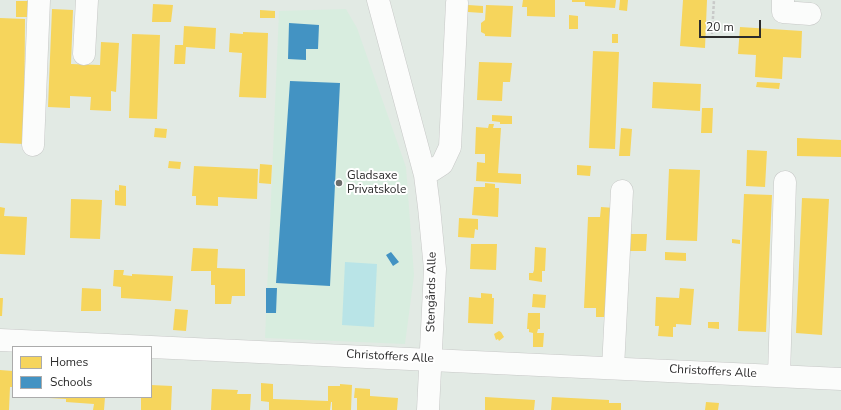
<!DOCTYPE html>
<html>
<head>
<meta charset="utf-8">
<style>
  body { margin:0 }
  #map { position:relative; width:841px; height:410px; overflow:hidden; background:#e2eae4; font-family:"Nunito Sans",sans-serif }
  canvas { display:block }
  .legend { position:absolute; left:12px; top:346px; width:140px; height:52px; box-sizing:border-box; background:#fff; border:1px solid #ababab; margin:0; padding:5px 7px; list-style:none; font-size:12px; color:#2c2c2c }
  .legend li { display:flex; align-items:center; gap:8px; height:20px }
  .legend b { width:20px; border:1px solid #ababab }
  .scale { position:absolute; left:699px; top:20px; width:62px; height:18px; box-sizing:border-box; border:2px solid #2c2c2c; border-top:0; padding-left:5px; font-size:12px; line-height:14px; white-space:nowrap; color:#2c2c2c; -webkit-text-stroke:3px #fff; paint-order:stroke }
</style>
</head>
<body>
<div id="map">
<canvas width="841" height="410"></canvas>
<ul class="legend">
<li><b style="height:11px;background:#f6d55c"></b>Homes</li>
<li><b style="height:11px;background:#4393c3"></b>Schools</li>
</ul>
<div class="scale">20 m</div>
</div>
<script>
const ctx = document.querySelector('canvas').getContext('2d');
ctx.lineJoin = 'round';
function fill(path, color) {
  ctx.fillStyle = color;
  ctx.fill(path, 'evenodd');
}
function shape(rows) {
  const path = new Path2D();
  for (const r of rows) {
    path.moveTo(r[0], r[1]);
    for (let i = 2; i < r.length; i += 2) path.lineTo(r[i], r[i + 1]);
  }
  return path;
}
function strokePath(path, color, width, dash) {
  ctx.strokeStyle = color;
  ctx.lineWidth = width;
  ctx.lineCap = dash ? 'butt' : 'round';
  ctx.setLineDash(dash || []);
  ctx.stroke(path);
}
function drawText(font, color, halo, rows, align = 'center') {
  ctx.font = font + ' "Nunito Sans",sans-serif';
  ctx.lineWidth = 4;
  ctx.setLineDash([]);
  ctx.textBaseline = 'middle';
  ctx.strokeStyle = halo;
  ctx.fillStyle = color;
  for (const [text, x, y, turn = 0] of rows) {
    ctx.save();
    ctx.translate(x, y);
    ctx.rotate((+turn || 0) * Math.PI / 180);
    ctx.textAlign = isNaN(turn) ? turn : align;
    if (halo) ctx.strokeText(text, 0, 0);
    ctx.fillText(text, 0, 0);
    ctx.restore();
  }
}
const education = shape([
  [346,9,357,28,406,167,414,275,405,344,265,338,279,11]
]);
const pitch = shape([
  [345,262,377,264,374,327,342,325]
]);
const homes = shape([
  [523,0,555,0,555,17,527,16,527,7,522,7],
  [572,0,616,0,615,8,585,6,585,2,572,2],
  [620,0,628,0,627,11,619,10],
  [683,0,707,0,705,48,680,46],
  [16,1,29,1,28,17,16,17],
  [153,4,173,5,171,22,152,22],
  [468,5,483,6,483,13,468,12],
  [486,5,513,6,511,37,485,36,485,34,481,32,481,23,485,20],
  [52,9,73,10,71,64,100,65,101,42,119,43,116,92,111,91,111,111,90,110,91,97,70,96,70,108,48,107],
  [260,10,275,11,275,18,260,18],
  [569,15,578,16,578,29,569,29],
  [0,18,25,19,24,144,0,143],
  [184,26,216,28,215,49,186,47,185,64,174,64,175,45,183,45],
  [740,27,802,31,801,58,783,57,782,79,755,77,756,55,738,54],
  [243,32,268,33,266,98,239,97,242,53,229,52,230,33,243,34],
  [132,34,160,35,157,119,129,118],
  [612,34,618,34,618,43,612,43],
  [593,51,619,52,615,149,589,148],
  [479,62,512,63,510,82,503,82,502,101,477,100],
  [653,82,701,84,700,111,652,108],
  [757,82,780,83,779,89,756,87],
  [702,108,713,108,712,133,701,133],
  [492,115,512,116,512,124,500,124,500,122,492,121],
  [489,124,494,124,493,128,501,128,498,173,521,174,521,184,476,181,477,162,485,163,485,154,475,154,476,127,488,128],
  [155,128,167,129,166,138,154,137],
  [621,128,632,129,630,156,619,156],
  [797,138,841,140,841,157,797,156],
  [747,150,767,151,765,187,746,186],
  [169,161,181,162,180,169,168,168],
  [260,164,272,165,271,184,259,183],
  [577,165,591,166,590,176,577,175],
  [194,166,258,169,257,199,218,197,218,206,196,205,196,196,192,196],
  [669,169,700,170,697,241,666,240],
  [485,183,495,184,495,188,499,188,498,217,472,215,474,187,485,187],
  [119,185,126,186,126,206,115,205,115,190,119,191],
  [744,194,772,195,766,332,738,331],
  [802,198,829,199,822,335,796,333],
  [71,199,102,200,100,239,70,238],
  [0,207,5,208,4,216,27,217,25,255,0,254],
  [601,207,615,208,610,317,596,317,596,308,584,308,588,217,600,217],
  [459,218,478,219,478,230,475,229,474,238,458,237],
  [629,234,647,234,646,251,628,251],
  [732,239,740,240,740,244,732,243],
  [471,244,497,244,496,270,470,269],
  [535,247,546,248,545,271,542,271,542,282,529,280,529,273,533,273,534,270],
  [193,248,218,249,217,268,245,269,245,296,232,296,231,304,215,304,215,285,211,285,211,271,191,271],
  [665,252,686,253,686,261,665,260],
  [114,270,124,270,123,275,132,276,132,274,173,276,171,301,121,298,121,287,113,286],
  [82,288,101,289,101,311,81,311],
  [680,288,694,289,691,325,676,324,676,327,673,327,673,337,658,336,659,326,655,326,656,297,679,298],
  [481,293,492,294,492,298,494,298,493,324,468,323,469,297,481,298],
  [533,294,546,295,545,308,532,307],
  [0,298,3,298,2,316,0,316],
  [175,309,188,310,186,331,173,330],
  [528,313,540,313,540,329,538,329,537,333,544,333,543,347,533,347,533,333,529,332,529,329,527,329],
  [708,322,719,322,719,329,708,328],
  [499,331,501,332,504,337,499,341,498,339,496,340,494,334],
  [0,370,13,371,13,387,10,387,9,410,0,410],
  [261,383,273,384,273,399,328,401,328,386,340,386,340,384,352,385,351,410,332,410,332,402,331,402,330,410,269,410,269,402,261,401],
  [151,385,172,386,171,410,141,410,141,397,151,397],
  [355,388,370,389,370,396,398,398,397,410,357,410,357,398,354,398],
  [212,389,238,390,237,394,251,394,250,410,211,410],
  [49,397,105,397,104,410,93,410,94,404,66,402,66,399,49,398],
  [485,397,535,400,534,410,485,410],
  [552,397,609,400,609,403,621,403,621,410,551,410],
  [706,402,719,403,718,410,705,410]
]);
const schools = shape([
  [289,23,319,25,318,49,306,49,306,60,288,59],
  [290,81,340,83,330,286,276,283],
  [391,252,399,262,393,266,386,255],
  [266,288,277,288,276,313,266,313]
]);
const path = shape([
  [712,34,714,0]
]);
const minor = shape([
  [378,0,425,175,429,207,435,269,428,410],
  [783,0,783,12,810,14],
  [84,54,87,0],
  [33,145,39,0],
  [425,175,442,164,450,147,457,3],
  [0,340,841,379],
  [613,368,622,191],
  [779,375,785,182]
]);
const markers = [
  [339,183,4,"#6c6e6c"]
];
const poiNames = [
  ["Gladsaxe",347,176],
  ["Privatskole",347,190]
];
const streetNames = [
  ["Stengårds Alle",432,292,-89],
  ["Christoffers Alle",390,357,3],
  ["Christoffers Alle",713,372,3]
];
fill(education, '#d8eddf');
fill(pitch, '#b9e4e7');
fill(homes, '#f6d55c');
fill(schools, '#4393c3');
strokePath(minor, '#c7c8c7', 23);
strokePath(path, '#c9cac9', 2.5, [3, 2]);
strokePath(minor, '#fbfcfb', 22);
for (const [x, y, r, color] of markers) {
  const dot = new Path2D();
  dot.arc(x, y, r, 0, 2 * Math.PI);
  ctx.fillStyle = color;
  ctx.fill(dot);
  strokePath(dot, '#fff', 1.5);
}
drawText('12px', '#2c2c2c', '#fff', poiNames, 'left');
drawText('12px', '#2c2c2c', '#fff', streetNames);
</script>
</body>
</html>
